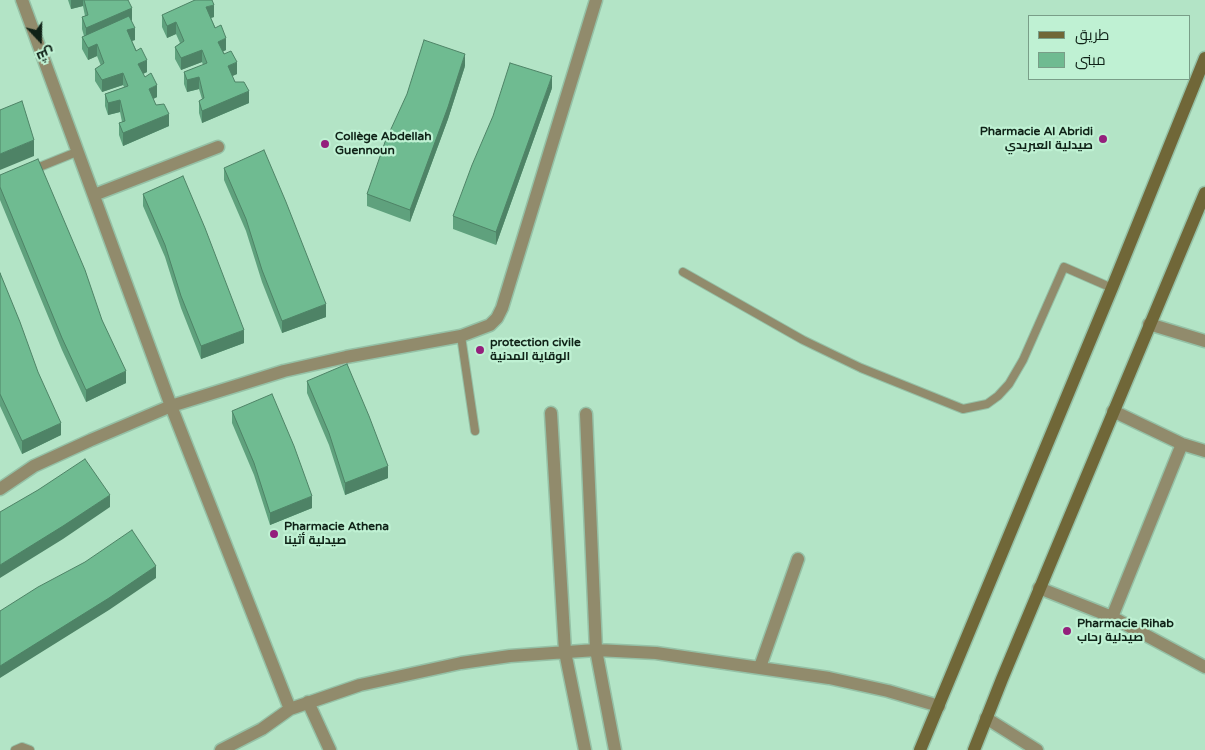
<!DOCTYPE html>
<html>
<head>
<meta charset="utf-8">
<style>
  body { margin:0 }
  #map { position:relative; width:1205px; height:750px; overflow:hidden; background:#b3e4c6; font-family:"Varela Round",Cairo,sans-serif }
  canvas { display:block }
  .legend { position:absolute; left:1028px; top:15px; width:162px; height:65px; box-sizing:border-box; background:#bff1d3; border:1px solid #799e88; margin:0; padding:6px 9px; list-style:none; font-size:15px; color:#0f2217 }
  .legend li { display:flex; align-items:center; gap:10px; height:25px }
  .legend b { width:25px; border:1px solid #799e88 }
  .north { position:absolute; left:15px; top:15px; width:50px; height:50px; -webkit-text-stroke:4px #bff1d3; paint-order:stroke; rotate:159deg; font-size:14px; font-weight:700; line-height:20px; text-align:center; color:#0f2217 }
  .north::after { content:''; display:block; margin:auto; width:18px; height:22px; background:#0f2217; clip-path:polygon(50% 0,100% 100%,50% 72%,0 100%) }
</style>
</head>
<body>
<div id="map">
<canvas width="1205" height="750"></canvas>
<ul class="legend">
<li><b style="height:6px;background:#706738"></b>طريق</li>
<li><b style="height:14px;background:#6fbb91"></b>مبنى</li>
</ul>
<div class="north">ش</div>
</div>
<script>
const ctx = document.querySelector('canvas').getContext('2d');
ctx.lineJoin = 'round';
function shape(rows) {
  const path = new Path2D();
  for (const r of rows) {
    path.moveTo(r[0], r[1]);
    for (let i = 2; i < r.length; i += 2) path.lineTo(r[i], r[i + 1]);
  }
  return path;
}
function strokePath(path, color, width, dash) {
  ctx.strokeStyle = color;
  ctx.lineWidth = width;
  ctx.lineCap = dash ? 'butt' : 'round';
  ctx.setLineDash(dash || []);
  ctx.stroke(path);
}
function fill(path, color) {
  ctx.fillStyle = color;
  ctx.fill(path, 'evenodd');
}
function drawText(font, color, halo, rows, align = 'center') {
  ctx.font = font + ' "Varela Round",Cairo,sans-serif';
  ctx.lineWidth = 4.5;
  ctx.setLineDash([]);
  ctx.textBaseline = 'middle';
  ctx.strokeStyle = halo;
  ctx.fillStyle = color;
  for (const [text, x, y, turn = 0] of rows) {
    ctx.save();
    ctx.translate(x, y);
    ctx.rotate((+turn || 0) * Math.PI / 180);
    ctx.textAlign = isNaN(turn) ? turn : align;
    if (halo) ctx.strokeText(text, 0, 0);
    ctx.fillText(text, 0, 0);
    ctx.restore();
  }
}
const service = shape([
  [32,170,79,151],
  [683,272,803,340,861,368,963,409,987,404,998,396,1009,384,1023,360,1064,267,1112,288],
  [461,336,475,431],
  [15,750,22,747,30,750]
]);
const minor = shape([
  [22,0,171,406,290,709],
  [94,195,218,147],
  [1149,324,1205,341],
  [1113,411,1182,444,1205,451],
  [551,413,565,652,585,750],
  [586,414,596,650,615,750],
  [0,489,34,466,91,440,171,406,284,371,346,357,461,336,490,325,497,318,502,308,596,0],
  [1039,588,1112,617,1205,667],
  [1112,617,1182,444],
  [760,667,798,559],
  [308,702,330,750],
  [986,718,1037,750],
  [221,750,262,729,290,709,360,685,461,663,510,656,596,650,656,653,829,678,888,691,939,706]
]);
const secondary = shape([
  [920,750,1112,288,1205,58],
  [974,750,1002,679,1205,193]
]);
const wall = shape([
  [68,0,128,0,135,40,132,41,147,72,143,74,157,97,153,99,156,105,169,126,123,146,119,135,119,123,122,122,120,112,108,115,105,106,105,94,124,87,123,85,102,92,95,81,95,69,101,66,97,56,88,60,82,49,82,37,84,36,82,29,82,17,85,16,83,6,71,9],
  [162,15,214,17,211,18,226,50,223,51,237,74,232,76,235,82,249,103,202,123,199,113,199,101,202,99,199,89,187,92,184,84,184,72,203,65,202,62,181,70,175,59,175,47,180,43,176,34,167,38,162,27],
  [465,66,448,119,410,222,367,206,367,194],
  [552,88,496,245,453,229,453,216],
  [224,168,326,317,282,333,262,282,246,231,224,180],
  [0,175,102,320,126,383,86,402,62,350,0,200],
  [143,194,244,343,201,359,181,308,165,257,143,206],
  [0,273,61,435,22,454,0,406],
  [307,381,388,478,345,495,329,445,307,393],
  [232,411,312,508,270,525,254,475,232,423]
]);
const shadedWall = shape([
  [71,0,83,0,83,6,71,9],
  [214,5,214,17,206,19,206,7],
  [132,8,132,20,86,40,86,28],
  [176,22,176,34,167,38,167,26],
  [135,28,135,40,127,42,127,30],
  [226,38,226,50,218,54,218,42],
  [97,44,97,56,88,60,88,48],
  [202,50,202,62,181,70,181,58],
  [465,54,465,66,448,119,410,222,410,210],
  [147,60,147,72,138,76,138,64],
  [237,62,237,74,228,78,228,66],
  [123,73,123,85,102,92,102,80],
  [552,76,552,88,496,245,496,232],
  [199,77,199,89,187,92,187,80],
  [157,85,157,97,149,101,149,89],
  [249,91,249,103,202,123,202,111],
  [120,100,120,112,108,115,108,103],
  [169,114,169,126,123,146,123,133],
  [34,140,34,156,0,170,0,154],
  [326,304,326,317,282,333,282,321],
  [244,330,244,343,201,359,201,346],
  [126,371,126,383,86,402,86,390],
  [61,423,61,435,22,454,22,441],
  [388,466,388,478,345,495,345,483],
  [110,495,110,507,63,539,0,578,0,565],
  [312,496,312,508,270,525,270,513],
  [156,566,156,578,109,610,0,678,0,666]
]);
const building = shape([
  [84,0,128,0,132,8,86,28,82,17,88,15,84,0],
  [195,0,212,0,214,5,206,7,215,28,221,25,226,38,218,42,224,54,231,51,237,62,228,66,235,82,244,82,249,91,202,111,199,101,204,98,199,77,187,80,184,72,207,63,202,50,181,58,175,47,184,41,176,22,167,26,162,15,195,0],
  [129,16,135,28,127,30,136,51,141,48,147,60,138,64,145,77,151,73,157,85,149,89,156,105,164,104,169,114,123,133,119,123,125,121,120,100,108,103,105,94,128,86,123,73,102,80,95,69,104,63,97,44,88,48,82,37,129,16],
  [424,40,465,54,448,107,410,210,367,194,385,142,407,94,424,40],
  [510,63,552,76,496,232,453,216,472,165,493,116,510,63],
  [22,101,34,140,0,154,0,110,22,101],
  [264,150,286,202,326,304,282,321,262,270,246,219,224,168,264,150],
  [38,159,85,270,102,320,126,371,86,390,62,338,0,187,0,175,38,159],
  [183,176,205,228,244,330,201,346,181,296,165,245,143,194,183,176],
  [0,273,20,322,38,372,61,423,22,441,0,394,0,273],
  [347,364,369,416,388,466,345,483,329,433,307,381,347,364],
  [272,394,294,446,312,496,270,513,254,463,232,411,272,394],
  [85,459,110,495,63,526,0,565,0,512,38,490,85,459],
  [132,530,156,566,109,598,0,666,0,611,38,587,85,562,132,530]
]);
const markers = [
  [1103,139,5,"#941f7c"],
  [325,144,5,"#941f7c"],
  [480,350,5,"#941f7c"],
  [274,534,5,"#941f7c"],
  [1067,631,5,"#941f7c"]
];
const poiNames = [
  ["Pharmacie Al Abridi",1093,132,"right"],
  ["صيدلية العبريدي",1093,146,"right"],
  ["Collège Abdellah",335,137],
  ["Guennoun",335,151],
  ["protection civile",490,343],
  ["الوقاية المدنية",490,357],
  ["Pharmacie Athena",284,527],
  ["صيدلية أثينا",284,541],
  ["Pharmacie Rihab",1077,624],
  ["صيدلية رحاب",1077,638]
];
strokePath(service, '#95c1a6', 10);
strokePath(minor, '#95c1a6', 15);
strokePath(secondary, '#95c1a6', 15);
strokePath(service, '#918b6c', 8);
strokePath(minor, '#918b6c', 12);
strokePath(secondary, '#706738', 12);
fill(wall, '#5fa17d');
fill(shadedWall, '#4e8366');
fill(building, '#6fbb91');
strokePath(building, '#4e8366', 1);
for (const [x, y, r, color] of markers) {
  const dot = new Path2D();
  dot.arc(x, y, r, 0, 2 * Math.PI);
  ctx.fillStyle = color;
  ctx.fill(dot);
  strokePath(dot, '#bff1d3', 2);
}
drawText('bold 12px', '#0f2217', '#bff1d3', poiNames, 'left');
</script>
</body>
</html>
